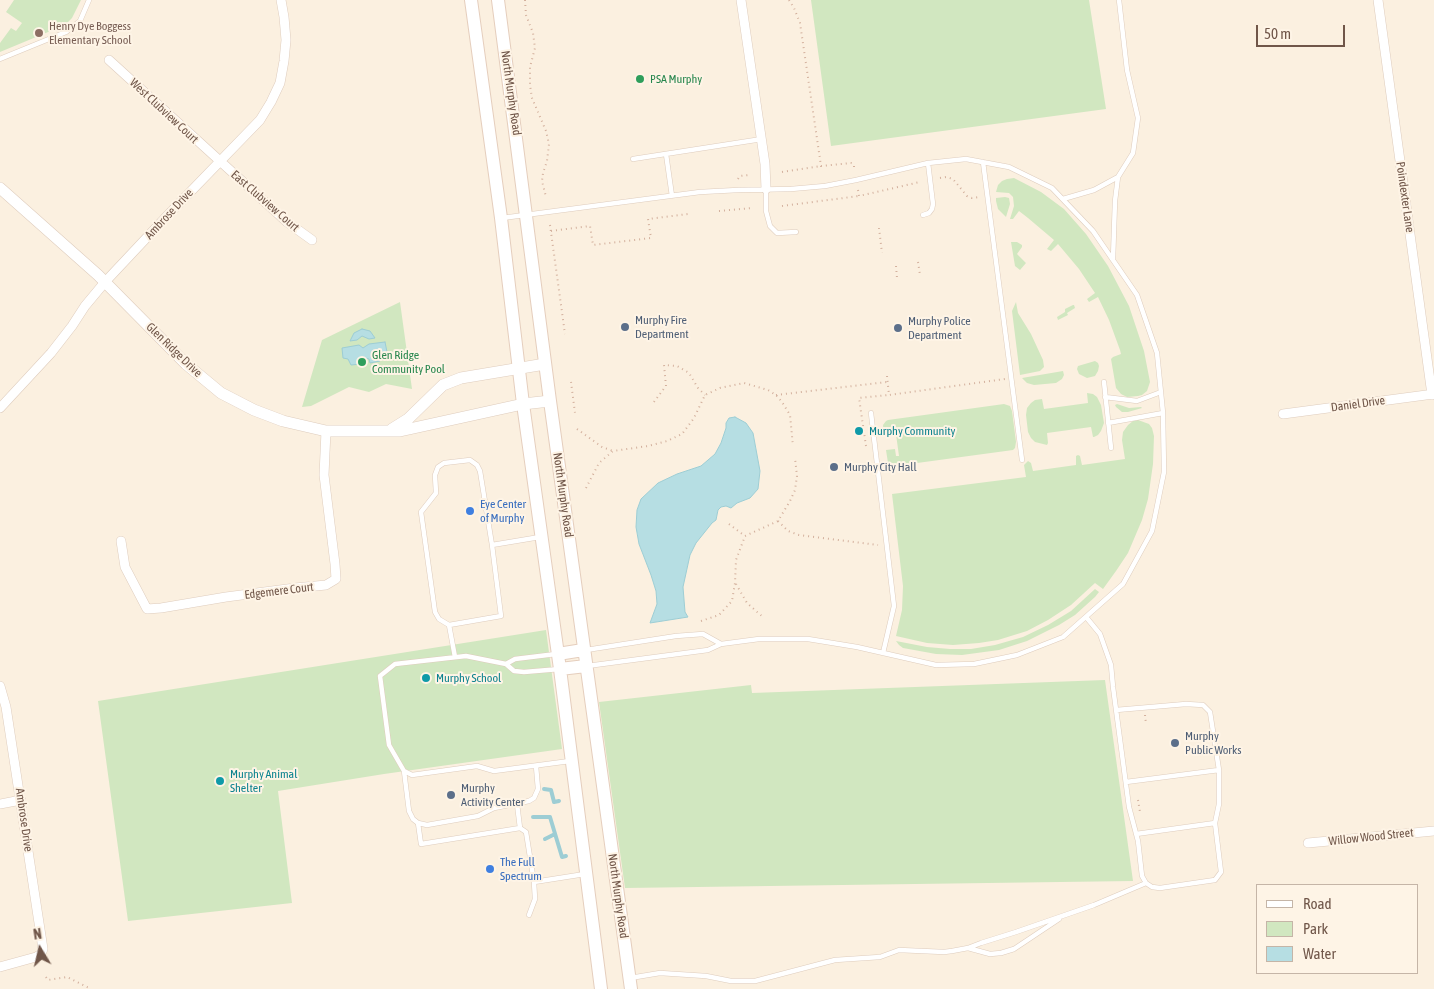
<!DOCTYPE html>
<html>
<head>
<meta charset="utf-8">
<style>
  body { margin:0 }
  #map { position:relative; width:1434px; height:989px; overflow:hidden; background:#fbf0e0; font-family:"Asap Condensed",sans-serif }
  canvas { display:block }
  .legend { position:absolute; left:1256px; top:884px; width:162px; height:90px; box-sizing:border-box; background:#fef4e6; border:1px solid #c5b5a7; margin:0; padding:6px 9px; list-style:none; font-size:15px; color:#705649 }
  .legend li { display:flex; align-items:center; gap:10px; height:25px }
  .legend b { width:25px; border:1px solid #c5b5a7 }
  .north { position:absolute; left:15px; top:924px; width:50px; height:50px; -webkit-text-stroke:4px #fef4e6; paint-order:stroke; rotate:351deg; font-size:14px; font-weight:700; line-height:20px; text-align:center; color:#705649 }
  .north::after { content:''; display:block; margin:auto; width:18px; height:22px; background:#705649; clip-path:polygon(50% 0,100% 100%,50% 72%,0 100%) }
  .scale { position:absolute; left:1256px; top:25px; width:89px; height:22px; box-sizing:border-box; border:2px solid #705649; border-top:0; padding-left:6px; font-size:15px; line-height:18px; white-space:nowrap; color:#705649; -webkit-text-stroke:4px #fef4e6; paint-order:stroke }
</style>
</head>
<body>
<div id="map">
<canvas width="1434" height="989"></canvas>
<ul class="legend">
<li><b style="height:6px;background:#fff"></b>Road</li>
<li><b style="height:14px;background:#d1e7c0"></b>Park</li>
<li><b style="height:14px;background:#b6dee3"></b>Water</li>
</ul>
<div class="north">N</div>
<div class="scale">50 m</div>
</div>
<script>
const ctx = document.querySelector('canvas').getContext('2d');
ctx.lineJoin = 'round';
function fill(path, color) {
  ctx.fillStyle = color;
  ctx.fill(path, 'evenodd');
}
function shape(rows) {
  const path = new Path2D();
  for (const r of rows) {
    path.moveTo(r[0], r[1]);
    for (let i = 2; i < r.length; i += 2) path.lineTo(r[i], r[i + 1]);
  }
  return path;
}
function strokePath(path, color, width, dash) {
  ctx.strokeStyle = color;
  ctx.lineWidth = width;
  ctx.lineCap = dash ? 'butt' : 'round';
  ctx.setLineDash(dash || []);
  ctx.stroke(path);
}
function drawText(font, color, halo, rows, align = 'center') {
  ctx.font = font + ' "Asap Condensed",sans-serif';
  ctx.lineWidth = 4;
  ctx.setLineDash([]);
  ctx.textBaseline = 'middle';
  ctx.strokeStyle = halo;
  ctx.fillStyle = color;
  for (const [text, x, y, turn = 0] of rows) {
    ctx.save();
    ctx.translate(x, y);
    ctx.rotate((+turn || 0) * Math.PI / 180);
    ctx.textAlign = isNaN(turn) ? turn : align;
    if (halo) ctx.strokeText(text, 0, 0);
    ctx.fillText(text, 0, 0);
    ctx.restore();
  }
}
const green = shape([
  [14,0,81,0,72,18,65,25,0,52,0,43,11,28,16,31,22,23,6,12],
  [811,0,1089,0,1106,109,831,146],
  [1014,178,1041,192,1064,209,1086,234,1108,266,1129,306,1144,351,1150,382,1147,391,1142,395,1138,396,1127,397,1121,394,1116,388,1111,359,1113,357,1121,354,1120,350,1109,320,1098,297,1089,302,1087,299,1095,293,1079,269,1058,244,1051,251,1047,249,1054,240,1028,218,1019,211,1013,219,1010,219,1014,206,1013,197,1009,193,996,192,998,185,1002,181,1007,179],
  [1005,197,1009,198,1010,204,1006,217,998,209,996,201,996,198],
  [1011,242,1017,242,1022,245,1022,247,1017,254,1026,263,1020,270,1015,266],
  [400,302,412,389,386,384,369,392,349,387,311,406,302,407,322,340],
  [1016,302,1018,313,1031,334,1043,360,1044,367,1040,371,1020,375,1012,311],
  [1073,305,1074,305,1075,308,1067,313,1068,315,1058,320,1057,317,1065,312,1065,309],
  [1095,361,1098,363,1099,366,1098,371,1095,376,1087,378,1079,374,1077,369,1078,366],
  [1063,371,1064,375,1062,379,1056,383,1034,385,1027,383,1022,378],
  [1087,393,1093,394,1097,397,1101,405,1104,423,1101,431,1098,435,1094,437,1093,437,1091,427,1047,433,1048,443,1047,445,1035,442,1031,438,1028,432,1026,415,1027,408,1031,403,1035,400,1042,399,1044,409,1088,403],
  [1004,404,1010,406,1012,411,1016,442,1015,448,1013,450,895,466,888,463,886,450,895,449,896,456,899,456,895,427,893,428,894,435,884,436,883,425,886,421,888,420],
  [1117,404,1129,408,1141,407,1142,408,1128,412,1122,412,1116,407,1115,405],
  [1138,420,1149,424,1152,428,1154,436,1153,464,1148,499,1142,520,1128,553,1116,571,1103,589,1095,583,1071,605,1048,620,1027,631,998,640,979,643,953,645,927,643,896,636,902,610,903,586,892,494,1026,477,1024,465,1028,461,1031,463,1033,471,1076,465,1076,456,1078,455,1080,456,1082,465,1125,459,1122,440,1123,432,1128,425,1133,421],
  [1095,589,1099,592,1095,597,1075,615,1059,625,1027,641,999,650,962,655,936,654,903,648,899,645,896,641,927,647,950,649,971,649,995,645,1023,637,1048,625,1071,611],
  [546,630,562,749,384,774,278,791,292,903,128,921,98,701],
  [1105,680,1133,881,625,888,599,702,751,685,752,693]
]);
const water = shape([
  [362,329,370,331,375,338,369,339,362,336,357,340,350,341,354,333,362,329],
  [385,342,387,352,382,355,380,361,370,363,369,359,365,358,362,360,361,364,351,365,348,359,343,358,342,348,359,345,363,348,369,344,385,342],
  [735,417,746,423,753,433,760,471,758,489,750,498,737,503,731,508,726,506,721,507,718,510,716,520,712,523,696,543,690,555,683,587,685,612,688,617,650,623,657,604,656,591,651,575,639,544,636,527,637,510,641,499,658,483,677,474,701,466,715,454,721,443,726,428,726,423,729,418,735,417]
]);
const stream = shape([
  [544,789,551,790,554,802,559,801],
  [533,817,550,817,562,857,566,856],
  [545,839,555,834]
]);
const path = shape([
  [525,0,526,15,533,33,535,48,530,67,530,85,532,98,546,131,549,144,547,161,543,173,542,181,546,197],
  [789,0,794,8,800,23,821,166,851,163,854,165,854,171],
  [782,172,821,166],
  [940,178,946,177,953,179,967,196,972,198,979,197],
  [738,179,740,176,750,175],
  [858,190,859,196,920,182],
  [782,206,859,196],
  [719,211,752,208],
  [550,225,565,334],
  [879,228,882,253],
  [551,231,590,226,593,245,651,238,648,219,688,214],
  [918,262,920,275],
  [896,266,897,278],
  [887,376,889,395,1005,379],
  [571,382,575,413],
  [776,395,887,382],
  [654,402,666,386,664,365,677,366,689,373,698,388,705,395],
  [577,429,602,447,613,451],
  [866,446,859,398,889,395],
  [586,488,599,463,613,451,648,446,667,441,682,434,694,418,705,395,720,388,744,383,768,390,776,395,782,402,790,415,793,446],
  [778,521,788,531,799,535,878,545],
  [729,524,745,536],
  [736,584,747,603,764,618],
  [701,621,719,615,732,601,735,583,736,560,745,536,778,521,790,501,795,490,797,476,795,458],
  [1145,715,1146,724],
  [1138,800,1140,812],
  [46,977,48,980,67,977,91,989]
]);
const service = shape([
  [0,59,66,32,80,21,89,0],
  [666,154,672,196],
  [633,159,762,139],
  [983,162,1022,460],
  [766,189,766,211,770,226,777,233,796,232],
  [1063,199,1094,190,1118,177],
  [923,215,929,213,932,209,933,204,928,163],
  [502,218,700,192,738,190,791,189,825,186,856,180,928,163,966,159,1009,167,1052,188,1093,231,1137,295,1157,353,1163,413,1164,472,1152,531,1123,584,1063,637,1017,655,974,664,936,665,857,647,808,639,759,639,721,644,708,650,587,666],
  [1113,259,1115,201,1118,177,1133,153,1138,118,1127,70,1119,0],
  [1104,382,1111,448],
  [1105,397,1137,401,1161,392],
  [871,413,894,606,883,653],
  [1108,423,1163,413],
  [492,545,480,471,477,465,470,460,444,463,438,467,435,475,436,493,421,512,435,612,439,619,449,625,501,616,492,545,540,537],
  [1086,617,1100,634,1111,665,1113,687,1129,807,1138,841,1142,876,1146,883,1152,887,1160,888,1215,880,1221,872,1215,823,1219,804,1219,770,1210,712,1203,705,1186,704,1116,710],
  [449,625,455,657],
  [586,650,676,636,703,634,721,644],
  [506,664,515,659,556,654],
  [560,669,524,672,514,671,506,664,466,656,395,664,380,676,389,745,404,771,412,775,477,766,494,771,570,761],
  [404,771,409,811,413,819,418,823,427,825,478,816,494,808,529,801,534,798,538,789,536,766],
  [1126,782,1219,770],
  [517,804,520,828],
  [418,823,421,844,520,828,526,832,534,882,585,874],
  [1136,834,1215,823],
  [529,915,535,899,534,882],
  [968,948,990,954,1001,953,1014,949,1059,919],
  [630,978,660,973,706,976,731,981,755,981,835,960,880,957,899,950,944,952,952,951,968,948,981,943,1016,932,1094,905,1146,883]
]);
const minor = shape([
  [741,0,765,164,766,189],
  [1378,0,1432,395],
  [109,60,287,222,312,240],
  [0,408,51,353,72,326,85,306,105,282,167,216,260,120,271,102,280,83,284,61,286,40,284,17,281,0],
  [1283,414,1434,394],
  [121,541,125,567,147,609,161,608,226,597,295,588,326,585,336,579,335,564,324,475,326,431],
  [0,686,6,707,43,949,41,954,36,957,0,967],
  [0,804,21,800],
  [1308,843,1434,831]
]);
const tertiary = shape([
  [0,188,98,275,186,364,221,393,254,410,283,421,326,431,400,431,523,404,550,401],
  [392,429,408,419,443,385,461,378,545,364]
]);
const secondary = shape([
  [471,0,501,218,523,404,560,669,601,989],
  [498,0,550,401,631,989],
  [558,654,583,650],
  [560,669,586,666]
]);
const markers = [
  [39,33,5,"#8d6e63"],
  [640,79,5,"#2e9e5b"],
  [625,327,5,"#5c6f8a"],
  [898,328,5,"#5c6f8a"],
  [362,362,5,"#2e9e5b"],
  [859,431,5,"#0f9aa8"],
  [834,467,5,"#5c6f8a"],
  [470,511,5,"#3f7fe0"],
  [426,678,5,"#0f9aa8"],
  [1175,743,5,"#5c6f8a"],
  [220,781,5,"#0f9aa8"],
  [451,795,5,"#5c6f8a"],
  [490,869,5,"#3f7fe0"]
];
const educationNames = [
  ["Henry Dye Boggess",49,26],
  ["Elementary School",49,40]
];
const leisureNames = [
  ["PSA Murphy",650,79],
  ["Glen Ridge",372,355],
  ["Community Pool",372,369]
];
const streetNames = [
  ["North Murphy Road",511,93,82],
  ["West Clubview Court",164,111,43],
  ["Poindexter Lane",1405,197,82],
  ["East Clubview Court",265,201,41],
  ["Ambrose Drive",169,214,-47],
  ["Glen Ridge Drive",174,350,44],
  ["Daniel Drive",1358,404,-8],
  ["North Murphy Road",563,495,82],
  ["Edgemere Court",279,591,-7],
  ["Ambrose Drive",24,820,82],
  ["Willow Wood Street",1371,837,-6],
  ["North Murphy Road",618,896,82]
];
const serviceNames = [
  ["Murphy Fire",635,320],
  ["Department",635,334],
  ["Murphy Police",908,321],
  ["Department",908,335],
  ["Murphy City Hall",844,467],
  ["Murphy",1185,736],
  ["Public Works",1185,750],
  ["Murphy",461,788],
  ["Activity Center",461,802]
];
const cultureNames = [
  ["Murphy Community",869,431],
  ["Murphy School",436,678],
  ["Murphy Animal",230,774],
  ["Shelter",230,788]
];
const shopNames = [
  ["Eye Center",480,504],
  ["of Murphy",480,518],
  ["The Full",500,862],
  ["Spectrum",500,876]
];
fill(green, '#d1e7c0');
fill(water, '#b6dee3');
strokePath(water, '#9dcdd4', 1);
strokePath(stream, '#9dcdd4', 4);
strokePath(service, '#deccbd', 5.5);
strokePath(minor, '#deccbd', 10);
strokePath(tertiary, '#deccbd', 12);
strokePath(secondary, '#e5cebd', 14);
strokePath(path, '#d3b09d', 2, [1, 4]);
strokePath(service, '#fff', 4.5);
strokePath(minor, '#fff', 9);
strokePath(tertiary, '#fff', 11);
strokePath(secondary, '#fff', 12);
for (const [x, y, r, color] of markers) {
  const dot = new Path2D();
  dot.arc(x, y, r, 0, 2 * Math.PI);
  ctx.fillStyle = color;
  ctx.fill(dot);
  strokePath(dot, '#fef4e6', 2);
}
drawText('12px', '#785e54', '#fef4e6', educationNames, 'left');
drawText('12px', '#27864d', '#fef4e6', leisureNames, 'left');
drawText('12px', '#705649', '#fef4e6', streetNames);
drawText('12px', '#4e5e75', '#fef4e6', serviceNames, 'left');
drawText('12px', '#0d838f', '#fef4e6', cultureNames, 'left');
drawText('12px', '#366cbe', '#fef4e6', shopNames, 'left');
</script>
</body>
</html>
